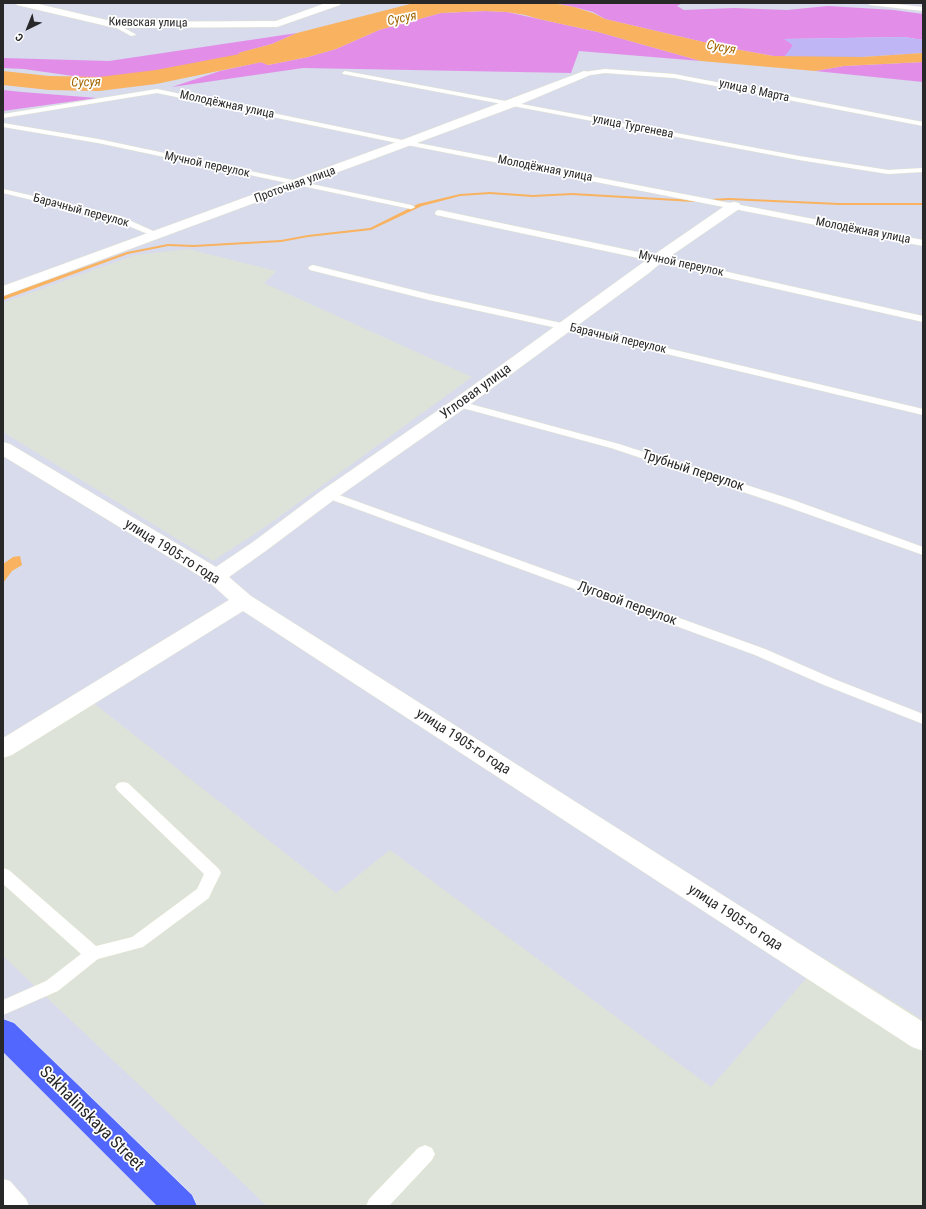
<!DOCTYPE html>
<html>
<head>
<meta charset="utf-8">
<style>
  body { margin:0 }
  #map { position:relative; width:926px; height:1209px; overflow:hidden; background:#d7dbec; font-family:"Roboto Condensed",sans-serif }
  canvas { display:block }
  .frame { position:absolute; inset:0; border:4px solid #282828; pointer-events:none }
  .north { position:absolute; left:8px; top:8px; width:40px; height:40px; -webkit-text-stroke:3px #fff; paint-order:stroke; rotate:223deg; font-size:11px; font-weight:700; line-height:16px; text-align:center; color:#282828 }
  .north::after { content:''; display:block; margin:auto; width:14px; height:18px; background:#282828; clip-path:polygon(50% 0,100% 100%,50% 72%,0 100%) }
</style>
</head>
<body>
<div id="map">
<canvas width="926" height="1209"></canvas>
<div class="frame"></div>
<div class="north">С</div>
</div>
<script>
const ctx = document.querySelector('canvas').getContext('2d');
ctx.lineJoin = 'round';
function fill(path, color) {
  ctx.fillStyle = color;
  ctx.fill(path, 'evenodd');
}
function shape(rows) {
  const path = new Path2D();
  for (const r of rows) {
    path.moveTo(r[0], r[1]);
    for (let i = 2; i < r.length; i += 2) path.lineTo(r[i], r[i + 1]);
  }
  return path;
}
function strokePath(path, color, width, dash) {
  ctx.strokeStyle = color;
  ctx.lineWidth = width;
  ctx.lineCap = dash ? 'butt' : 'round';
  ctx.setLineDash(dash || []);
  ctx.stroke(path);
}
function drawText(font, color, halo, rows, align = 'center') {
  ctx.font = font + ' "Roboto Condensed",sans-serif';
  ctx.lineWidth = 3.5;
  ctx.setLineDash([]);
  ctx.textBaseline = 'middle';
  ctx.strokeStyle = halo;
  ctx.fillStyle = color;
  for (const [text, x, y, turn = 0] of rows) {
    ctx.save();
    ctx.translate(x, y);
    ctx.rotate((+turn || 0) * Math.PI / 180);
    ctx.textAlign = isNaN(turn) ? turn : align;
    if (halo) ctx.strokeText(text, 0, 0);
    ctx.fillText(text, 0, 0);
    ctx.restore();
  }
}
const industrial = shape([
  [188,249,276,271,264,283,472,377,265,527,213,561,3,432,3,303,135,255],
  [82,694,336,893,390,850,711,1087,824,958,923,1020,923,1206,267,1206,3,956,3,741]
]);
const green = shape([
  [562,3,683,3,677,6,684,10,734,8,787,10,828,6,894,10,923,14,923,40,904,37,785,39,793,45,789,52,784,57,773,56,729,48,605,19,593,12,574,7,559,4],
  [486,11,507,12,598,32,701,61,579,51,571,73,303,68,172,87,220,71,261,62,268,65,308,57,336,49,379,30,441,13],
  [297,33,272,44,239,53,245,56,187,65,139,75,87,78,24,69,3,68,3,58,109,61],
  [923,62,923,82,815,71,844,66],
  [3,90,22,92,97,98,3,111]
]);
const sand = shape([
  [904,37,923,40,923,53,862,57,784,57,793,45,784,39]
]);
const water = shape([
  [414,3,552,3,574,7,593,13,605,19,729,48,773,56,862,57,923,53,923,62,844,66,815,71,701,61,598,32,539,19,525,15,507,12,484,11,441,13,379,30,336,49,308,57,268,65,238,53,272,44,297,33],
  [20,556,22,565,12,571,3,583,3,564,13,557]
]);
const stream = shape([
  [490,192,533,195,572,193,694,200,729,198,839,203,923,203,923,205,839,205,729,200,694,202,572,195,533,197,490,194,460,196,422,206,371,230,308,237,281,242,194,247,168,246,128,254,3,300,3,296,127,252,168,244,194,245,281,240,308,235,370,228,418,204,460,194,490,192]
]);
const river = shape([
  [308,41,315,43,318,47,315,51,156,84,99,91,49,90,3,85,3,71,49,76,99,77,156,70,308,41]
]);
const service = shape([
  [867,3,886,3,923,7,923,11,870,5,867,3],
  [115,23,135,34,136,35,131,36,113,26,112,25,115,23],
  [605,69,674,74,923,122,923,126,674,78,605,73,584,76,581,74,584,72,605,69],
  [345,71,799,156,888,170,923,168,923,172,888,174,799,160,343,74,342,73,345,71],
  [157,89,407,141,923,240,923,246,407,145,157,93,3,118,3,114,157,89],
  [3,123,98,139,411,205,415,207,411,209,98,143,3,127,3,123],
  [3,189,120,216,162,235,158,238,155,237,114,220,3,193,3,189],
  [439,210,657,256,923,316,923,322,657,262,436,215,435,213,436,211,439,210],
  [313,265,429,294,566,324,923,409,923,415,566,330,429,300,310,270,308,268,310,266,313,265],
  [459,401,619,444,793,500,923,547,923,555,785,506,611,448,455,406,454,404,459,401],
  [328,491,765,649,834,679,923,714,923,724,824,685,755,655,324,497,322,495,324,493,328,491],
  [123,782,128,783,219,869,221,873,211,893,209,898,143,947,98,959,58,991,3,1015,3,1000,46,981,81,954,3,884,3,868,9,870,96,946,132,937,197,889,204,874,118,791,115,787,118,783,123,782],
  [425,1145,432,1148,435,1154,432,1160,389,1206,366,1206,369,1199,418,1148,425,1145],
  [3,1179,10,1181,26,1199,29,1206,6,1206,3,1203,3,1179]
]);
const minor = shape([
  [16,3,34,3,115,22,276,21,326,3,341,3,340,5,277,27,115,28,17,5,16,3],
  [584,71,588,72,590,74,588,76,514,107,3,296,3,286,402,140,584,71],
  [734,202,739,203,741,206,739,209,662,262,649,273,465,408,335,499,267,550,229,577,251,596,923,1022,923,1051,912,1047,243,611,12,755,3,758,3,738,229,600,208,581,3,456,3,442,10,444,216,567,253,542,321,491,453,400,652,256,729,203,734,202]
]);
const trunk = shape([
  [3,1019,14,1023,192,1195,197,1206,157,1206,3,1052,3,1019]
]);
const farStreetnames = [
  ["Киевская улица",148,23,1],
  ["улица 8 Марта",754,91,12],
  ["Молодёжная улица",227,105,12],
  ["улица Тургенева",633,127,11],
  ["Мучной переулок",207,165,12],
  ["Молодёжная улица",545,169,11],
  ["Проточная улица",295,185,-20],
  ["Барачный переулок",81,211,15],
  ["Молодёжная улица",863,231,11],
  ["Мучной переулок",681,264,12],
  ["Барачный переулок",618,339,13]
];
const farWaternames = [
  ["Сусуя",402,19,-12],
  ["Сусуя",721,48,11],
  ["Сусуя",86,83,-1]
];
const streetNames = [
  ["Угловая улица",476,392,-36],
  ["Трубный переулок",693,471,18],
  ["улица 1905-го года",172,552,32],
  ["Луговой переулок",627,604,20],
  ["улица 1905-го года",463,742,33],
  ["улица 1905-го года",735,918,33]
];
const nearStreetnames = [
  ["Sakhalinskaya Street",91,1119,45]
];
fill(industrial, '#dee3d9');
fill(green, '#e28ee9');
fill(sand, '#beb6f5');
fill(water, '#f9b25f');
fill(stream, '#f9b25f');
fill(river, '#f9b25f');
strokePath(service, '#e1e3cd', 1);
strokePath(minor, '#e1e3cd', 1);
strokePath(trunk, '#fff', 1);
fill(service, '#fff');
fill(minor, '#fff');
fill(trunk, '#5167fe');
drawText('12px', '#282828', '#fff', farStreetnames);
drawText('italic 13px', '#a36501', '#fff', farWaternames);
drawText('14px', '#282828', '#fff', streetNames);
drawText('17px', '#282828', '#fff', nearStreetnames);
</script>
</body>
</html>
